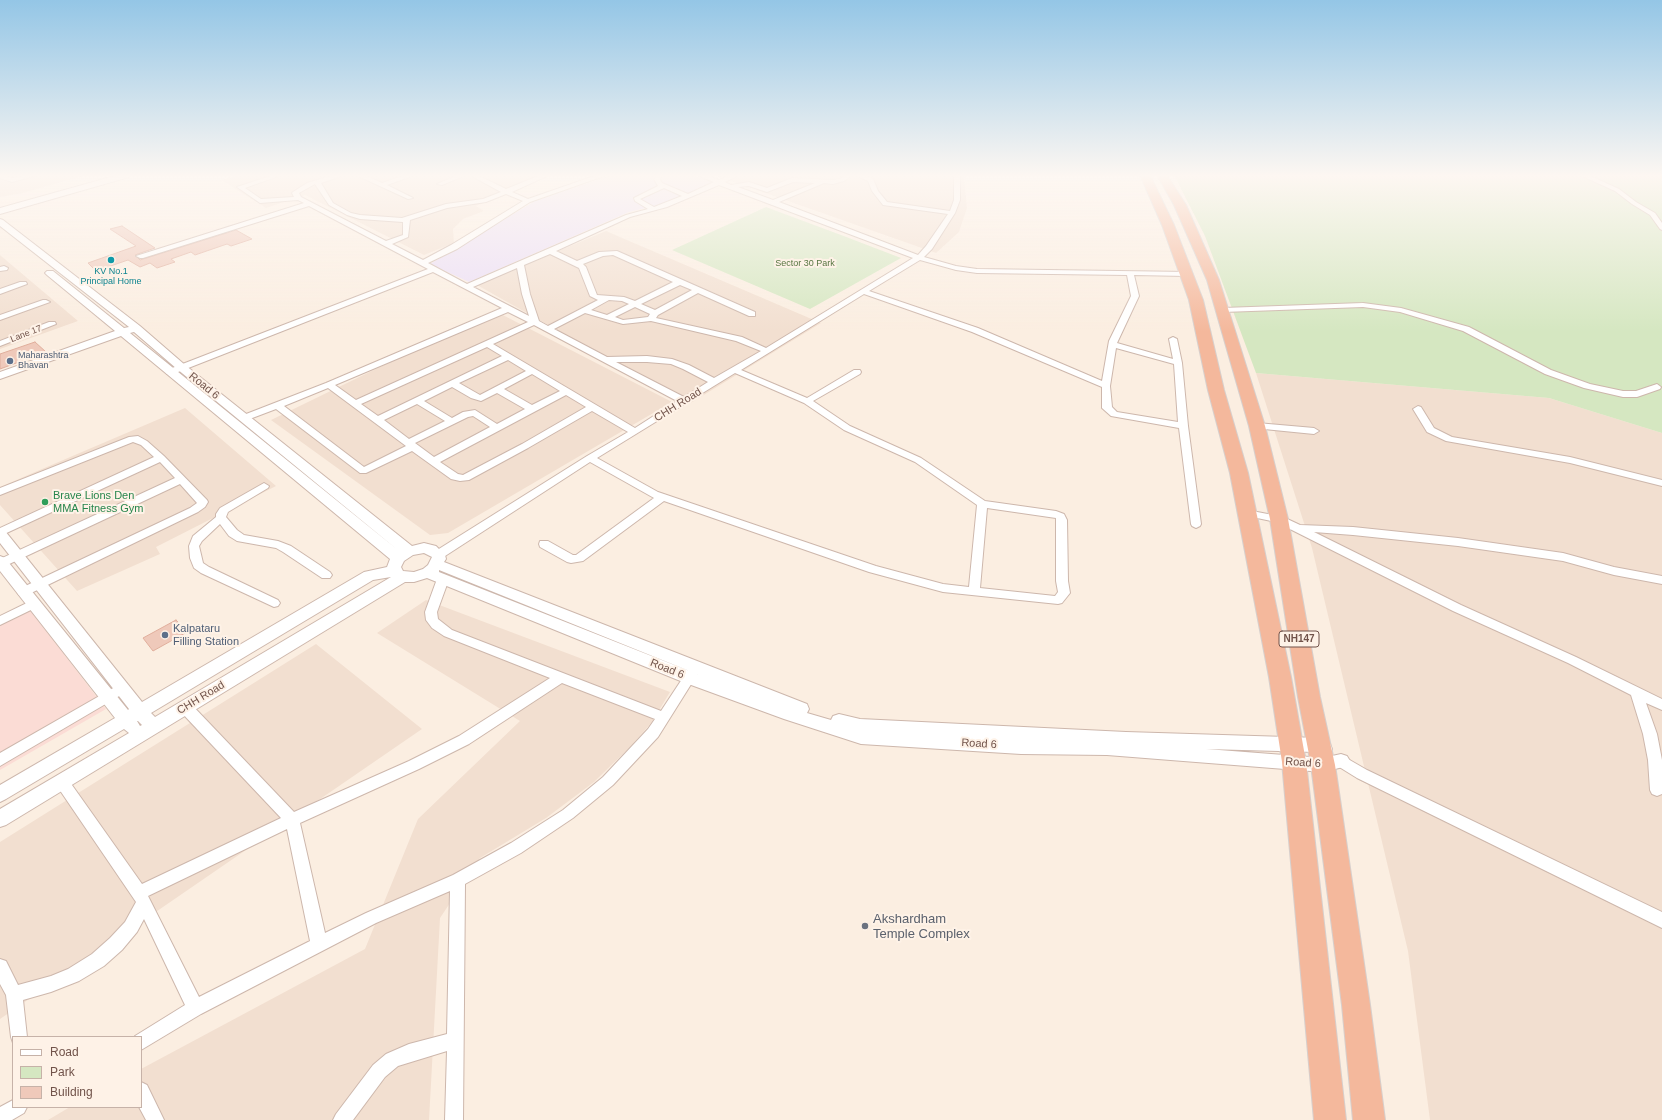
<!DOCTYPE html>
<html>
<head>
<meta charset="utf-8">
<style>
  body { margin:0 }
  #map { position:relative; width:1662px; height:1120px; overflow:hidden; background:#fbeee1; font-family:Helvetica,sans-serif }
  canvas { display:block }
  .legend { position:absolute; left:12px; top:1036px; width:130px; height:72px; box-sizing:border-box; background:#fef2e7; border:1px solid #c6b2a8; margin:0; padding:5px 7px; list-style:none; font-size:12px; color:#71534a }
  .legend li { display:flex; align-items:center; gap:8px; height:20px }
  .legend b { width:20px; border:1px solid #c6b2a8 }
</style>
</head>
<body>
<div id="map">
<canvas width="1662" height="1120"></canvas>
<ul class="legend">
<li><b style="height:5px;background:#fff"></b>Road</li>
<li><b style="height:11px;background:#d5e7c1"></b>Park</li>
<li><b style="height:11px;background:#efc9ba"></b>Building</li>
</ul>
</div>
<script>
const ctx = document.querySelector('canvas').getContext('2d');
ctx.lineJoin = 'round';
function fill(path, color) {
  ctx.fillStyle = color;
  ctx.fill(path, 'evenodd');
}
function shape(rows) {
  const path = new Path2D();
  for (const r of rows) {
    path.moveTo(r[0], r[1]);
    for (let i = 2; i < r.length; i += 2) path.lineTo(r[i], r[i + 1]);
  }
  return path;
}
function strokePath(path, color, width, dash) {
  ctx.strokeStyle = color;
  ctx.lineWidth = width;
  ctx.lineCap = dash ? 'butt' : 'round';
  ctx.setLineDash(dash || []);
  ctx.stroke(path);
}
function drawText(font, color, halo, rows, align = 'center') {
  ctx.font = font + ' Helvetica,sans-serif';
  ctx.lineWidth = 4;
  ctx.setLineDash([]);
  ctx.textBaseline = 'middle';
  ctx.strokeStyle = halo;
  ctx.fillStyle = color;
  for (const [text, x, y, turn = 0] of rows) {
    ctx.save();
    ctx.translate(x, y);
    ctx.rotate((+turn || 0) * Math.PI / 180);
    ctx.textAlign = isNaN(turn) ? turn : align;
    if (halo) ctx.strokeText(text, 0, 0);
    ctx.fillText(text, 0, 0);
    ctx.restore();
  }
}
const residential = shape([
  [0,175,87,175,23,193,0,197],
  [238,175,538,175,516,185,491,200,476,206,484,211,463,219,453,229,454,243,424,255,305,195,266,208,221,180],
  [714,175,964,175,967,208,959,232,936,253],
  [606,231,821,323,689,404,477,285],
  [0,255,78,321,0,349],
  [495,311,672,402,448,533,430,535,271,420],
  [1256,373,1549,398,1662,433,1662,1120,1430,1120,1408,951,1312,548],
  [185,408,276,486,156,547,160,554,77,591,0,505,0,487],
  [426,600,670,692,652,722,630,747,594,782,546,818,480,858,440,918,429,1120,48,1120,70,1107,141,1107,141,1069,365,949,418,819,520,721,377,633],
  [316,644,422,729,0,1019,0,842]
]);
const commercial = shape([
  [27,606,106,709,0,770,0,619]
]);
const education = shape([
  [612,175,691,175,714,182,662,204,629,212,469,282,430,264,535,201]
]);
const green = shape([
  [1174,175,1662,175,1662,433,1549,398,1256,373,1205,236],
  [766,207,849,238,901,258,810,309,672,250]
]);
const building = shape([
  [122,226,155,248,135,255,140,260,236,230,252,239,231,246,227,244,195,255,191,252,171,259,175,262,157,268,150,263,140,267,128,260,96,271,88,263,136,246,110,229,122,226],
  [35,342,46,352,0,369,0,354,35,342],
  [176,620,187,632,153,651,143,638,176,620]
]);
const minor = shape([
  [0,175,12,178,28,175,38,175,12,182,0,178,0,175],
  [273,175,281,175,245,188,261,199,294,197,292,193,293,192,307,183,334,175,343,175,342,176,321,183,333,203,351,213,360,215,402,218,446,204,483,199,501,192,470,175,477,175,506,189,541,175,549,175,512,192,528,199,597,175,605,175,604,176,530,202,457,249,428,263,467,284,626,215,648,209,635,201,634,198,658,186,654,179,657,175,663,175,660,179,662,183,688,194,714,182,697,175,705,175,719,180,731,175,739,175,725,182,731,185,749,182,767,188,792,178,833,180,840,179,845,175,852,175,844,181,833,184,824,183,779,202,918,255,926,246,948,214,883,205,872,191,868,181,856,175,864,175,873,179,878,191,887,202,950,211,954,200,954,175,960,175,960,200,955,213,932,249,924,257,956,266,977,269,1189,272,1190,274,1186,276,1134,275,1139,296,1117,343,1173,359,1169,339,1173,337,1177,339,1182,363,1188,426,1201,524,1200,526,1196,528,1192,526,1191,524,1179,428,1111,416,1102,408,1102,387,972,332,864,294,741,370,807,398,854,370,860,370,861,372,860,374,813,401,850,426,921,458,985,501,1056,511,1064,514,1067,520,1068,581,1070,593,1062,603,1058,604,943,592,869,572,664,501,583,561,571,563,567,562,540,547,539,544,540,541,548,541,573,555,576,555,654,498,590,462,442,558,434,558,433,555,434,552,587,456,628,432,592,411,528,448,469,480,460,481,451,479,412,451,366,473,360,473,276,409,247,420,241,420,239,418,241,416,326,383,502,308,433,272,173,374,167,374,166,372,167,370,428,269,309,206,143,258,140,258,136,256,304,203,298,200,260,203,237,187,273,175],
  [793,182,815,183,773,200,738,187,749,186,767,192,793,182],
  [315,184,329,205,347,215,360,219,403,222,403,235,386,241,301,197,299,193,315,184],
  [719,185,913,258,766,348,742,337,656,318,658,315,698,293,749,316,755,316,755,312,617,251,599,252,577,261,556,251,630,217,667,207,719,185],
  [664,188,682,196,654,207,640,199,664,188],
  [506,194,523,201,451,245,423,260,392,244,408,237,410,220,447,208,486,202,506,194],
  [550,254,579,268,590,296,598,300,548,326,539,321,530,294,524,265,550,254],
  [613,255,673,282,635,301,624,297,597,295,586,267,583,264,603,256,613,255],
  [920,260,956,270,977,273,1127,275,1131,296,1109,341,1102,381,978,328,869,291,920,260],
  [517,268,522,294,529,316,473,287,517,268],
  [680,285,692,290,655,310,641,304,680,285],
  [609,300,622,301,629,304,607,315,591,310,609,300],
  [635,307,650,314,648,317,623,320,615,317,635,307],
  [508,312,528,322,356,400,335,385,508,312],
  [585,313,623,324,651,321,736,341,761,351,714,378,689,365,672,359,647,356,607,357,554,329,585,313],
  [534,325,677,401,635,428,493,344,534,325],
  [487,347,502,356,378,416,361,404,487,347],
  [1116,348,1174,364,1178,422,1117,412,1112,407,1110,386,1116,348],
  [508,360,526,371,480,395,459,383,508,360],
  [616,362,647,362,671,364,683,369,708,382,684,397,616,362],
  [735,373,804,403,844,430,915,462,977,505,969,587,943,584,876,566,658,492,597,458,735,373],
  [532,374,560,391,532,405,504,389,532,374],
  [452,387,471,398,481,401,497,393,525,409,497,424,475,410,463,412,452,418,424,401,452,387],
  [328,388,406,446,364,467,284,406,328,388],
  [566,395,586,407,522,444,463,475,458,474,440,462,566,395],
  [417,404,445,421,409,439,384,420,417,404],
  [473,416,490,427,434,457,415,443,468,417,473,416],
  [987,508,1056,518,1056,581,1058,592,1055,596,980,588,987,508],
  [356,175,364,175,382,183,405,175,413,175,412,176,387,185,413,198,408,199,356,175],
  [458,175,466,175,442,185,437,184,458,175],
  [1580,175,1588,175,1619,189,1636,202,1655,213,1662,223,1662,230,1660,229,1650,215,1632,204,1615,191,1580,175],
  [4,266,8,268,7,270,0,271,0,267,4,266],
  [20,282,26,282,27,284,0,294,0,289,20,282],
  [43,300,46,300,50,302,0,320,0,315,43,300],
  [1363,303,1401,308,1469,327,1551,370,1590,384,1623,391,1636,391,1657,384,1661,387,1660,389,1637,397,1623,397,1584,388,1545,374,1463,331,1400,312,1363,307,1223,312,1219,310,1223,308,1363,303],
  [49,322,55,322,56,324,0,346,0,341,49,322],
  [1418,406,1421,407,1434,428,1452,437,1570,457,1662,480,1662,486,1570,463,1446,441,1427,432,1413,409,1418,406],
  [1257,423,1314,428,1319,431,1314,434,1254,428,1252,426,1254,424,1257,423],
  [138,436,147,441,164,456,207,500,208,502,205,507,198,512,27,595,23,596,19,595,17,592,19,589,190,508,197,503,180,484,5,566,0,567,0,559,175,478,160,462,0,536,0,528,154,457,141,445,133,442,0,495,0,488,129,437,138,436],
  [264,483,269,486,268,488,228,512,226,517,237,530,244,535,278,541,291,546,330,572,332,575,330,578,322,578,283,552,276,548,237,541,229,536,220,524,202,541,199,546,203,563,209,567,278,600,280,603,278,606,274,607,201,573,194,568,190,558,189,546,193,536,216,517,216,514,220,508,264,483],
  [1247,510,1283,517,1300,525,1353,527,1458,538,1563,553,1614,567,1662,576,1662,584,1614,575,1563,561,1458,546,1353,535,1314,532,1461,605,1576,657,1662,699,1662,710,1646,703,1657,734,1662,760,1662,794,1657,796,1652,794,1650,790,1648,760,1643,734,1631,695,1568,663,1453,611,1276,522,1243,515,1242,513,1247,510],
  [443,575,447,576,449,579,437,612,438,619,452,630,661,711,690,667,694,665,698,667,700,670,658,737,613,785,573,818,521,853,465,884,463,1120,445,1120,447,1051,398,1066,385,1077,353,1120,333,1120,336,1114,373,1065,386,1054,409,1044,447,1034,450,891,376,923,201,1014,141,1050,141,1037,135,1036,185,1005,144,919,137,932,122,950,104,966,79,981,51,992,23,1000,27,1037,13,1037,13,1043,11,1037,6,995,0,984,0,959,6,961,18,985,51,976,68,969,92,954,110,938,125,922,136,902,57,786,55,782,57,778,62,776,67,778,142,884,281,818,180,711,179,707,180,703,185,702,190,703,294,812,409,761,459,736,550,678,444,636,432,628,426,620,425,612,437,579,439,576,443,575],
  [562,683,655,719,648,729,603,777,563,810,511,843,453,875,366,913,325,933,300,823,419,769,469,744,562,683],
  [287,829,310,941,199,997,148,896,287,829],
  [33,600,37,601,39,604,37,607,0,625,0,616,33,600],
  [122,683,126,684,128,688,126,692,0,766,0,753,122,683],
  [1341,755,1367,770,1662,912,1662,928,1357,778,1336,765,1334,761,1336,757,1341,755],
  [141,1082,147,1085,164,1120,146,1120,139,1107,141,1107,141,1082],
  [13,1100,13,1107,27,1107,24,1113,12,1120,0,1120,0,1107,13,1100]
]);
const tertiary = shape([
  [118,175,130,175,129,177,0,214,0,208,118,175],
  [0,219,3,220,140,326,185,365,412,546,424,543,436,546,445,555,446,559,444,562,807,704,809,709,807,713,831,720,833,716,839,714,860,719,1126,732,1319,738,1330,744,1332,749,1330,754,1324,756,1315,752,1206,749,1323,758,1341,754,1347,756,1350,761,1347,766,1323,772,1107,755,1021,754,861,744,784,719,683,682,427,578,414,582,405,582,6,825,0,827,0,809,129,733,124,729,6,799,0,802,0,785,115,718,0,571,0,556,5,558,128,710,129,709,0,543,0,529,5,531,142,702,364,572,387,567,390,559,121,336,0,379,0,372,115,331,47,275,45,273,47,271,53,271,124,328,129,327,0,226,0,219],
  [134,332,177,369,399,551,130,333,134,332],
  [424,553,432,557,428,565,423,569,414,572,403,571,401,567,404,561,413,555,424,553],
  [439,570,702,676,439,572,439,570],
  [391,577,155,717,151,713,373,580,391,577],
  [137,721,138,721,142,725,140,726,137,721]
]);
const trunk = shape([
  [1140,175,1150,175,1174,225,1203,300,1224,390,1248,473,1291,677,1306,762,1346,1120,1314,1120,1282,762,1269,677,1230,473,1208,390,1189,300,1162,225,1140,175],
  [1157,175,1167,175,1186,205,1219,280,1265,426,1288,519,1320,697,1335,765,1370,1005,1385,1120,1353,1120,1342,1005,1311,765,1298,697,1270,519,1249,426,1207,280,1174,205,1157,175]
]);
const markers = [
  [111,260,4,"#0f9aa8"],
  [10,361,4,"#5c6f8a"],
  [45,502,4,"#2e9e5b"],
  [165,635,4,"#5c6f8a"],
  [865,926,4,"#6b7280"]
];
const farParknames = [
  ["Sector 30 Park",805,264]
];
const farCulturenames = [
  ["KV No.1",111,272],
  ["Principal Home",111,282]
];
const farStreetnames = [
  ["Lane 17",26,334,-21]
];
const farServicenames = [
  ["Maharashtra",18,356],
  ["Bhavan",18,366]
];
const shields = [
  [1299,639,40]
];
const shieldNames = [
  ["NH147",1299,639]
];
const streetNames = [
  ["Road 6",204,386,39],
  ["CHH Road",678,405,-32],
  ["Road 6",667,669,22],
  ["CHH Road",201,698,-31],
  ["Road 6",979,744,3],
  ["Road 6",1303,763,4]
];
const leisureNames = [
  ["Brave Lions Den",53,496],
  ["MMA Fitness Gym",53,509]
];
const serviceNames = [
  ["Kalpataru",173,629],
  ["Filling Station",173,642]
];
const nearWorshipnames = [
  ["Akshardham",873,919],
  ["Temple Complex",873,934]
];
fill(residential, '#f2dfd0');
fill(commercial, '#fbdcd5');
fill(education, '#ebdef7');
fill(green, '#d5e7c1');
fill(building, '#efc9ba');
strokePath(building, '#e0ae9c', 1);
strokePath(minor, '#cdb7ac', 2);
strokePath(tertiary, '#cdb7ac', 2);
strokePath(trunk, '#d7cfcc', 2);
fill(minor, '#fff');
fill(tertiary, '#fff');
fill(trunk, '#f4b89c');
const sky = ctx.createLinearGradient(0, 0, 0, 332);
sky.addColorStop(0, '#94c6e6');
sky.addColorStop(0.53, '#fdf7f2');
sky.addColorStop(1, '#fdf7f200');
ctx.fillStyle = sky;
ctx.fillRect(0, 0, 1662, 332);
for (const [x, y, r, color] of markers) {
  const dot = new Path2D();
  dot.arc(x, y, r, 0, 2 * Math.PI);
  ctx.fillStyle = color;
  ctx.fill(dot);
  strokePath(dot, '#fef2e7', 1.5);
}
drawText('9px', '#587642', '#fef2e7', farParknames);
drawText('9px', '#0d838f', '#fef2e7', farCulturenames);
drawText('9px', '#71534a', '#fef2e7', farStreetnames);
drawText('9px', '#4e5e75', '#fef2e7', farServicenames, 'left');
for (const [x, y, w] of shields) {
  const box = new Path2D();
  box.roundRect(x - w / 2, y - 8, w, 16, 3);
  ctx.fillStyle = '#fef2e7';
  ctx.fill(box);
  strokePath(box, '#71534a', 1);
}
drawText('bold 10px', '#71534a', null, shieldNames);
drawText('11px', '#71534a', '#fef2e7', streetNames);
drawText('11px', '#27864d', '#fef2e7', leisureNames, 'left');
drawText('11px', '#4e5e75', '#fef2e7', serviceNames, 'left');
drawText('13px', '#5b616d', '#fef2e7', nearWorshipnames, 'left');
</script>
</body>
</html>
